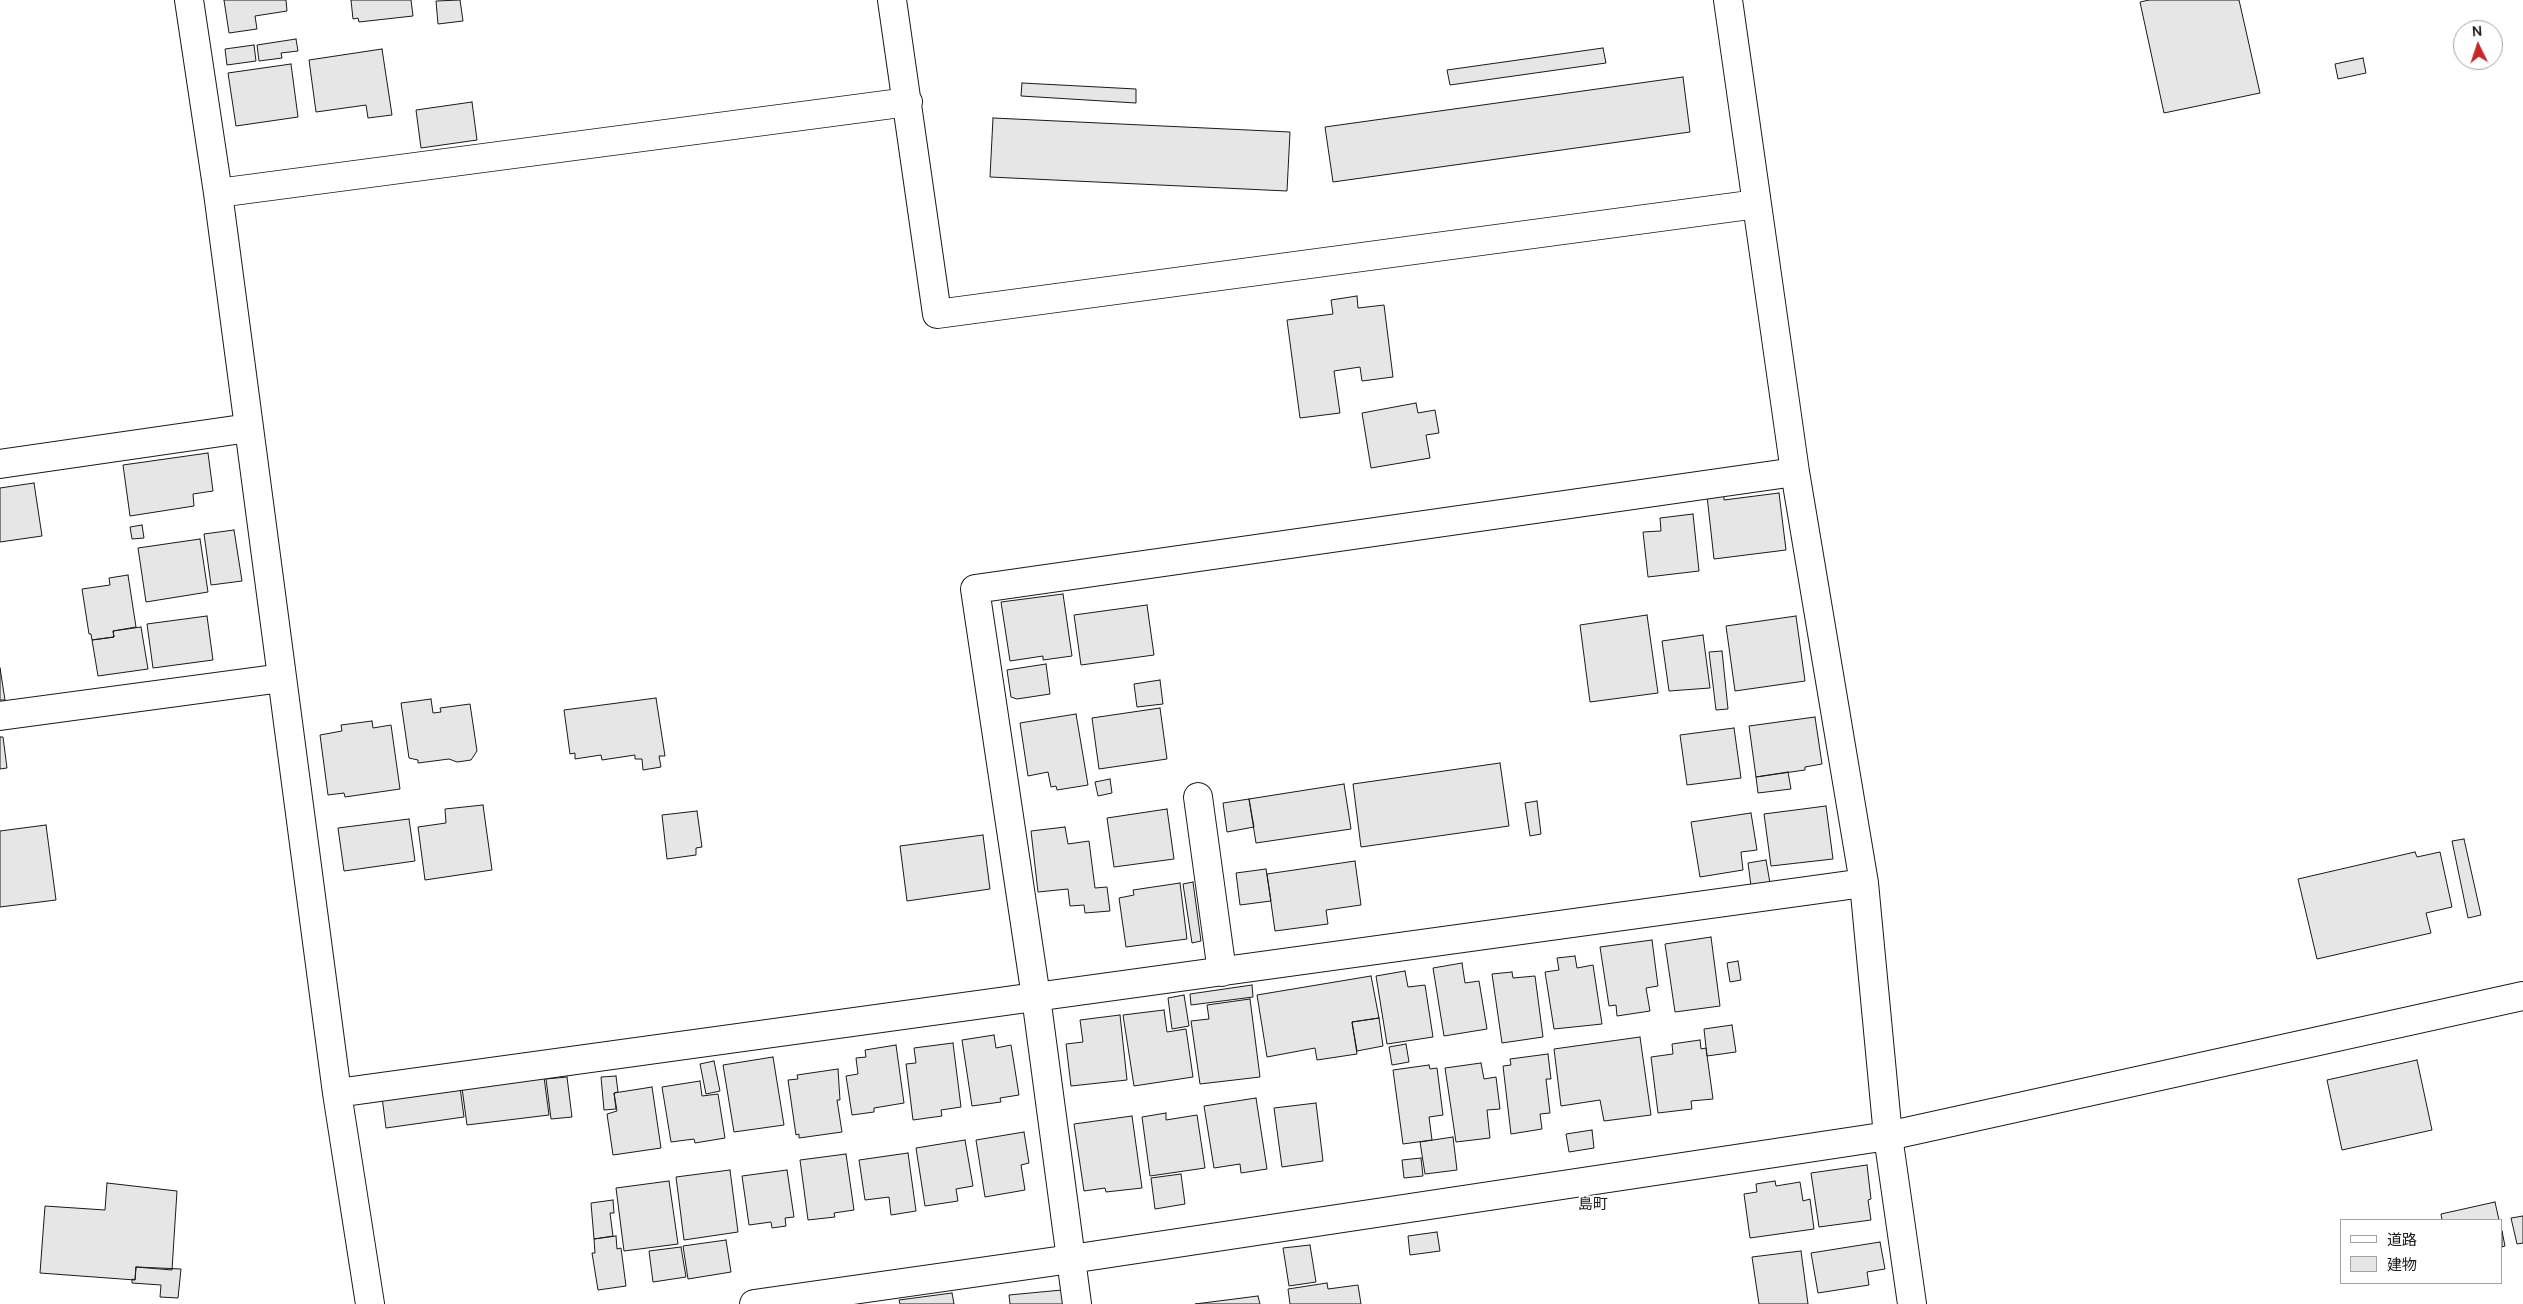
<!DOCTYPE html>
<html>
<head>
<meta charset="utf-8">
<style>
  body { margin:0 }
  #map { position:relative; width:2523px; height:1304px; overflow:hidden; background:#fff; font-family:Manrope,"Noto Sans JP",sans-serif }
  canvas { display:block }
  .legend { position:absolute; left:2340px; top:1219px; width:162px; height:65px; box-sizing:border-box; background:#fff; border:1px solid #a3a3a3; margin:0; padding:6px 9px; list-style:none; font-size:15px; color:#1a1a1a }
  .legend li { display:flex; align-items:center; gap:10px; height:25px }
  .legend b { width:25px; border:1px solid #a3a3a3 }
  .north { position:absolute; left:2453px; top:20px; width:50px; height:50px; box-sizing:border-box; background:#fff; border:1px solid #a3a3a3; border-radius:50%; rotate:356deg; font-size:14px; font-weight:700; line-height:20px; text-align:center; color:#1a1a1a }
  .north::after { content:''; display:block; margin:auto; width:18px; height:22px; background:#c62828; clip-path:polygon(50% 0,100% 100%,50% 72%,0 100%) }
</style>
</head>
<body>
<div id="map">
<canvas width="2523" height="1304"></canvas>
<ul class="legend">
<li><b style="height:6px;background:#fff"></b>道路</li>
<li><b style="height:14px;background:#e6e6e6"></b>建物</li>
</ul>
<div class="north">N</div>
</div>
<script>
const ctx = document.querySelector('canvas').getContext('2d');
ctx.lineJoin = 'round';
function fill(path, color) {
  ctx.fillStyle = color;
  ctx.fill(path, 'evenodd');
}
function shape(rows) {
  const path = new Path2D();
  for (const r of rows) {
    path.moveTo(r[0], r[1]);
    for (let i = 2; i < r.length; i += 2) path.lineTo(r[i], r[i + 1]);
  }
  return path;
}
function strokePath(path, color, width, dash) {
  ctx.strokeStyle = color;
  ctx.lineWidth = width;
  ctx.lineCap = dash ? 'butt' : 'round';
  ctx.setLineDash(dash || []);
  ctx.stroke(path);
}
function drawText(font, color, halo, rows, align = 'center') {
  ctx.font = font + ' Manrope,"Noto Sans JP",sans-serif';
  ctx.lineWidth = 4;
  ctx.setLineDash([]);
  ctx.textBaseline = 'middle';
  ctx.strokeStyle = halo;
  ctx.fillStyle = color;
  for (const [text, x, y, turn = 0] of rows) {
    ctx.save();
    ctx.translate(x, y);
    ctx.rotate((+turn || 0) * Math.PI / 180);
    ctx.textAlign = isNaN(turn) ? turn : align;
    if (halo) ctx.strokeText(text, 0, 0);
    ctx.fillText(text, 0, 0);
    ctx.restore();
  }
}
const building = shape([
  [224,0,286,0,287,11,255,16,257,29,229,33,224,0],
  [351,0,411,0,413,16,359,22,358,18,353,19,351,0],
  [460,0,463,21,438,24,436,1,460,0],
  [2149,0,2239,0,2260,93,2164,113,2140,2,2149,0],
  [296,39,298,51,281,53,282,58,259,61,257,45,296,39],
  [254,45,256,61,227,65,225,49,254,45],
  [1603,48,1606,63,1450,85,1447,70,1603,48],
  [382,49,392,115,368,118,366,105,316,112,309,60,382,49],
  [2363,58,2366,73,2338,79,2335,64,2363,58],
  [291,64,298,117,236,126,228,73,291,64],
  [1683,77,1690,132,1333,182,1325,127,1683,77],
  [1022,83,1136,89,1136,103,1021,96,1022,83],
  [472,102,477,140,421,148,416,110,472,102],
  [993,118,1290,132,1287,191,990,177,993,118],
  [1357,296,1358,308,1384,305,1393,377,1362,381,1360,367,1334,371,1340,413,1300,418,1287,320,1333,314,1331,300,1357,296],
  [1416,403,1418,413,1435,410,1439,433,1426,435,1430,458,1371,468,1362,413,1416,403],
  [208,453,213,491,193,494,194,506,130,516,123,465,208,453],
  [34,483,42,536,0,542,0,488,34,483],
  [1779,493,1786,550,1714,559,1707,496,1724,494,1724,500,1779,493],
  [1693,514,1699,571,1648,577,1643,532,1661,531,1660,518,1693,514],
  [142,525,144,538,132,539,130,527,142,525],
  [234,530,242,581,211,585,204,534,234,530],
  [200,539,208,592,146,602,138,548,200,539],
  [128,575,136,627,113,631,114,637,92,640,91,634,89,634,82,589,110,585,109,578,128,575],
  [1063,594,1072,656,1043,660,1043,656,1010,661,1001,602,1063,594],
  [1147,605,1154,655,1081,665,1074,615,1147,605],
  [1647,615,1658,693,1590,702,1580,625,1647,615],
  [207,616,213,660,153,668,147,624,207,616],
  [1796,616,1805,681,1735,691,1726,626,1796,616],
  [141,627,148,669,98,676,92,640,114,637,113,631,141,627],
  [1703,635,1710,688,1669,691,1662,641,1703,635],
  [1722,651,1728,709,1716,710,1709,652,1722,651],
  [1046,664,1050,694,1017,699,1011,697,1007,670,1046,664],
  [0,668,5,700,0,700,0,668],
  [1160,680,1163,704,1137,707,1134,684,1160,680],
  [656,698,665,756,659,756,661,767,643,770,642,759,635,759,635,755,602,760,601,755,575,759,575,753,570,754,564,710,656,698],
  [431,699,433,713,441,712,440,708,470,704,477,751,471,760,457,762,449,759,418,763,418,760,409,758,401,703,431,699],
  [1160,708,1167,759,1099,769,1092,718,1160,708],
  [1076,714,1088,785,1057,790,1056,786,1051,787,1048,772,1028,776,1020,723,1076,714],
  [1815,717,1822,764,1805,767,1805,770,1756,777,1749,726,1815,717],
  [372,721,373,728,391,725,400,789,345,797,344,793,328,795,320,735,342,731,341,725,372,721],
  [1734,728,1741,778,1687,785,1680,735,1734,728],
  [0,737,3,737,7,768,0,769,0,737],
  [1500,763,1509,826,1361,847,1353,784,1500,763],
  [1788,772,1791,789,1758,793,1756,777,1788,772],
  [1110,779,1112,793,1098,796,1095,782,1110,779],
  [1344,784,1351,829,1256,843,1249,799,1344,784],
  [1249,799,1254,827,1227,832,1223,803,1249,799],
  [1537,801,1541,834,1530,836,1525,803,1537,801],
  [483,805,492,870,425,880,418,827,446,823,445,809,483,805],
  [1826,806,1833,859,1771,866,1764,814,1826,806],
  [1167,809,1174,859,1114,867,1107,818,1167,809],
  [697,811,702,847,696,848,696,855,667,859,662,815,697,811],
  [1751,813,1757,850,1741,852,1743,870,1700,877,1691,822,1751,813],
  [409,819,415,861,344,871,338,828,409,819],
  [46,825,56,900,0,907,0,831,46,825],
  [1065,827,1068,844,1089,841,1095,888,1107,887,1110,911,1085,913,1084,905,1070,906,1068,889,1038,892,1031,831,1065,827],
  [983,835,990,889,907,901,900,846,983,835],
  [2464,839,2481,915,2468,918,2452,841,2464,839],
  [2415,852,2417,857,2440,852,2452,907,2426,913,2431,933,2317,959,2298,879,2415,852],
  [1766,860,1770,883,1751,886,1748,863,1766,860],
  [1355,861,1361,905,1326,910,1328,924,1275,931,1267,874,1355,861],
  [1266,869,1271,901,1240,905,1236,873,1266,869],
  [1193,882,1201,941,1192,943,1183,884,1193,882],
  [1180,883,1187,939,1126,947,1119,898,1134,895,1133,890,1180,883],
  [1711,937,1720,1006,1675,1012,1665,944,1711,937],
  [1652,940,1658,986,1646,988,1650,1011,1617,1016,1616,1005,1609,1006,1600,947,1652,940],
  [1575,956,1577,968,1593,965,1602,1024,1554,1029,1545,972,1559,970,1557,958,1575,956],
  [1738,961,1741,980,1730,982,1727,963,1738,961],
  [1462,963,1465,983,1479,981,1487,1029,1444,1036,1433,968,1462,963],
  [1405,971,1408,987,1425,985,1433,1037,1387,1044,1376,976,1405,971],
  [1512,972,1513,978,1535,976,1543,1037,1502,1043,1492,974,1512,972],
  [1371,976,1379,1018,1352,1022,1357,1054,1317,1060,1315,1048,1267,1057,1257,995,1371,976],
  [1252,985,1253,997,1191,1005,1190,994,1252,985],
  [1184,995,1189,1026,1172,1029,1168,998,1184,995],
  [1250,999,1260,1077,1200,1084,1191,1021,1209,1019,1207,1005,1250,999],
  [1164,1010,1167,1032,1186,1029,1193,1077,1134,1086,1123,1015,1164,1010],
  [1120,1015,1127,1080,1071,1086,1066,1044,1083,1042,1080,1020,1120,1015],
  [1379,1018,1383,1046,1357,1051,1352,1022,1379,1018],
  [1732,1025,1736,1052,1707,1056,1704,1029,1732,1025],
  [994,1035,996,1048,1011,1045,1019,1095,1000,1098,1001,1102,972,1106,962,1040,994,1035],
  [1640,1037,1651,1115,1604,1121,1600,1100,1561,1106,1554,1049,1640,1037],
  [1700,1040,1701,1049,1706,1048,1713,1099,1691,1101,1692,1109,1658,1113,1651,1057,1673,1054,1672,1044,1700,1040],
  [953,1043,961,1107,941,1110,942,1116,913,1120,906,1064,916,1063,914,1048,953,1043],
  [1406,1044,1409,1062,1392,1065,1389,1047,1406,1044],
  [896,1045,904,1103,874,1108,874,1112,852,1115,846,1076,858,1074,856,1058,866,1057,865,1050,896,1045],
  [1548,1054,1551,1079,1546,1079,1550,1113,1540,1114,1542,1129,1511,1134,1503,1066,1511,1065,1510,1059,1548,1054],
  [773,1057,784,1125,734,1132,723,1065,773,1057],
  [2417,1060,2432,1130,2342,1150,2327,1080,2417,1060],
  [714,1061,720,1091,706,1094,700,1064,714,1061],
  [1481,1063,1484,1079,1496,1077,1500,1109,1487,1110,1490,1138,1456,1142,1445,1068,1481,1063],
  [1429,1065,1430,1069,1437,1068,1443,1115,1429,1117,1432,1140,1403,1144,1393,1070,1429,1065],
  [838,1069,840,1100,837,1100,842,1132,799,1138,799,1134,796,1135,788,1080,798,1079,797,1075,838,1069],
  [616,1076,618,1092,614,1093,616,1109,604,1110,601,1077,616,1076],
  [544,1077,549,1115,467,1125,462,1088,544,1077],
  [567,1077,572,1117,551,1119,546,1079,567,1077],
  [700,1081,702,1096,718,1094,725,1138,695,1143,694,1139,671,1142,662,1087,700,1081],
  [460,1087,464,1117,386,1128,382,1097,460,1087],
  [652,1087,661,1148,613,1155,607,1114,617,1111,614,1093,652,1087],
  [1256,1098,1267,1169,1241,1173,1240,1164,1214,1168,1204,1106,1256,1098],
  [1316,1103,1323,1161,1282,1167,1274,1108,1316,1103],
  [1166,1113,1166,1120,1197,1115,1205,1168,1150,1176,1142,1117,1166,1113],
  [1132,1116,1142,1188,1106,1192,1105,1188,1084,1191,1074,1124,1132,1116],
  [1592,1130,1594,1148,1569,1152,1566,1134,1592,1130],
  [1024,1132,1029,1163,1021,1165,1025,1190,985,1197,976,1140,1024,1132],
  [1453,1137,1457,1170,1425,1174,1420,1142,1453,1137],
  [965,1140,973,1186,956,1189,958,1201,925,1206,916,1148,965,1140],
  [908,1153,916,1211,891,1215,889,1197,865,1200,859,1160,908,1153],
  [846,1154,854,1210,834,1213,835,1217,808,1220,800,1160,846,1154],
  [1421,1158,1423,1176,1404,1178,1402,1160,1421,1158],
  [1867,1165,1871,1199,1868,1200,1871,1220,1819,1227,1811,1173,1867,1165],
  [730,1170,738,1232,684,1240,676,1177,730,1170],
  [787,1170,794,1217,785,1218,786,1226,772,1228,771,1222,749,1225,742,1176,787,1170],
  [1181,1174,1185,1204,1155,1209,1151,1178,1181,1174],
  [669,1181,678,1244,624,1251,616,1188,669,1181],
  [1775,1181,1776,1186,1800,1182,1803,1201,1810,1199,1814,1229,1750,1238,1744,1194,1757,1192,1756,1184,1775,1181],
  [107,1183,177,1191,172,1270,136,1267,135,1280,40,1273,45,1206,105,1210,107,1183],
  [613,1200,614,1213,610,1213,613,1236,594,1239,591,1203,613,1200],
  [2495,1202,2499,1220,2442,1220,2441,1214,2495,1202],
  [2523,1216,2523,1243,2517,1244,2511,1218,2523,1216],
  [2502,1231,2505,1246,2502,1247,2502,1231],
  [1437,1232,1440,1251,1410,1255,1408,1236,1437,1232],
  [616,1236,617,1249,621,1248,626,1286,598,1290,592,1253,595,1253,594,1239,616,1236],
  [726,1240,731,1272,688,1279,683,1246,726,1240],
  [1880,1242,1885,1269,1867,1272,1869,1285,1818,1293,1811,1253,1880,1242],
  [1310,1245,1316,1282,1289,1286,1283,1248,1310,1245],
  [681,1247,686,1277,653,1282,649,1251,681,1247],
  [1801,1251,1808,1304,1759,1304,1752,1257,1801,1251],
  [136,1267,181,1269,178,1298,160,1297,161,1285,132,1283,132,1279,135,1280,136,1267],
  [1327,1283,1328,1289,1358,1285,1361,1304,1290,1304,1288,1289,1327,1283],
  [1062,1290,1063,1304,1010,1304,1009,1295,1062,1290],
  [952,1293,954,1304,900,1304,899,1300,952,1293],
  [1258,1296,1260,1304,1195,1304,1258,1296]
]);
const minor = shape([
  [189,0,218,193,337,1093,370,1304],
  [892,0,937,314,1757,204],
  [1728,0,1795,472,1864,883,1888,1136,1912,1304],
  [218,193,908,102],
  [0,464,249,428],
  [0,716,282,678],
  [1198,797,1222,972],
  [337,1093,1864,883],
  [754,1304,1071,1259,1888,1136,2523,996],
  [1077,1304,1036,997,975,589,1795,472]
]);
const quarterNames = [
  ["島町",1593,1205]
];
fill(building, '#e6e6e6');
strokePath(building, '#1a1a1a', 1);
strokePath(minor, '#1a1a1a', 30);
strokePath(minor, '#fff', 28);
drawText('15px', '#1a1a1a', '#fff', quarterNames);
</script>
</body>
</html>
